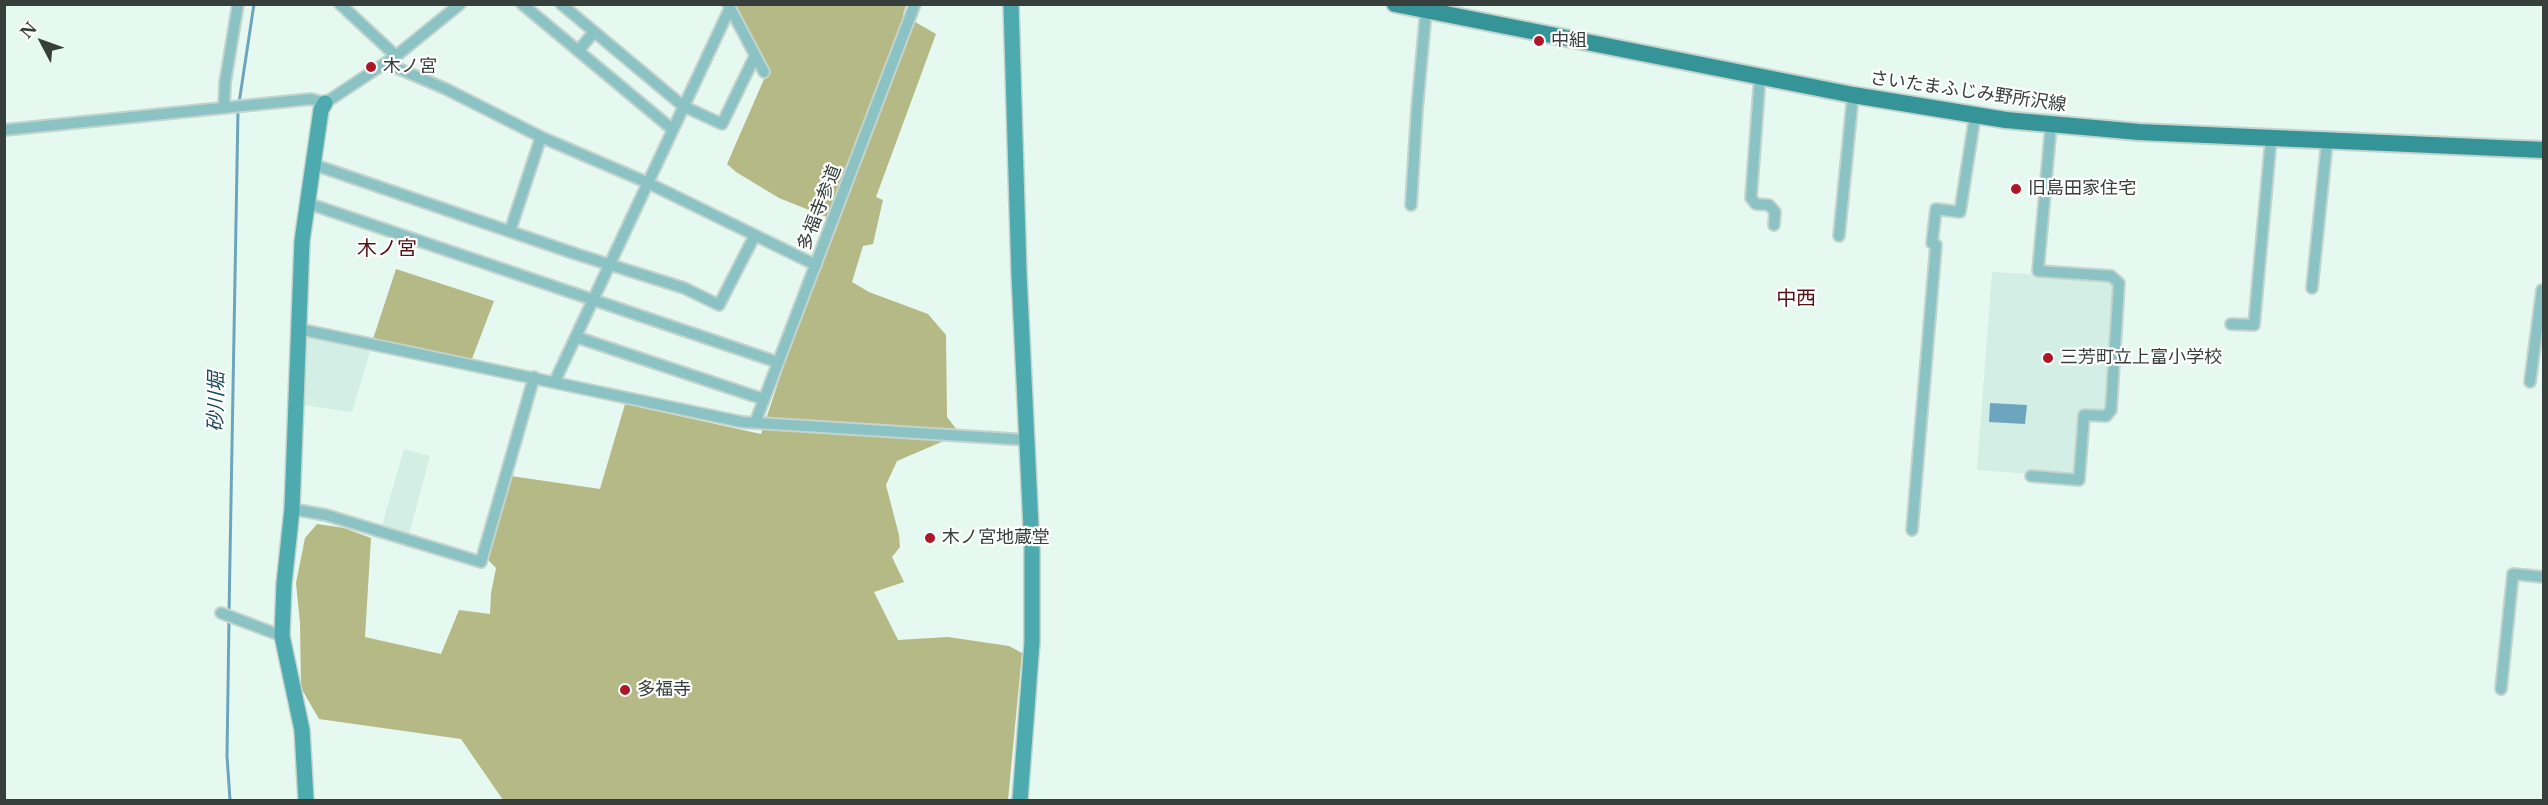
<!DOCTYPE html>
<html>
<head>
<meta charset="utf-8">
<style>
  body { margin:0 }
  #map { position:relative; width:2548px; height:805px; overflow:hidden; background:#e6f9f1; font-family:"Libre Baskerville",serif }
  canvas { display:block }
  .frame { position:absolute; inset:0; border:6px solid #373f3c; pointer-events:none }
  .north { position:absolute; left:12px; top:12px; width:60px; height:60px; -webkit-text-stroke:4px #fff; paint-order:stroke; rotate:311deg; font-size:16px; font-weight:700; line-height:24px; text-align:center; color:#373f3c }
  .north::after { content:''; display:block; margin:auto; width:21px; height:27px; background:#373f3c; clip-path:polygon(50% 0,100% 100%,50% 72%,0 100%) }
</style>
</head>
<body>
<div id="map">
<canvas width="2548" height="805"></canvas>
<div class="frame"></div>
<div class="north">N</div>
</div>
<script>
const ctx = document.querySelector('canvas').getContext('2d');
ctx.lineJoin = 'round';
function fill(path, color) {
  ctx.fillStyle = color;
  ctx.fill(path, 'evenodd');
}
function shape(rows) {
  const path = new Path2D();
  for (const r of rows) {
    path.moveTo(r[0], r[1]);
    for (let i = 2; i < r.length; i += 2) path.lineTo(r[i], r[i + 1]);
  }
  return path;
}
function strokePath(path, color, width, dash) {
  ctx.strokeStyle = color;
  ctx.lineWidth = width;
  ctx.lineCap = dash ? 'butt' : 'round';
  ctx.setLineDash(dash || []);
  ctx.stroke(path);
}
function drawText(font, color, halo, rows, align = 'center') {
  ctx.font = font + ' "Libre Baskerville","Noto Sans JP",serif';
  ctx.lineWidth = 4.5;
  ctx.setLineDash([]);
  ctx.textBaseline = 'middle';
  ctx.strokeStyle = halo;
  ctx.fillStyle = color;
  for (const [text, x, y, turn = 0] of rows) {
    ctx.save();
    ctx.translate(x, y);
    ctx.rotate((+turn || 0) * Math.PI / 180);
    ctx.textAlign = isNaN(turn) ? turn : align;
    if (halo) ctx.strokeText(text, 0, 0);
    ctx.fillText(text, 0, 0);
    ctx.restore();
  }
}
const built = shape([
  [1992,272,2110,279,2117,285,2107,410,2104,413,2081,413,2077,473,2073,477,1977,470],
  [311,335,371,348,352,412,303,405,306,339],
  [404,449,430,456,408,538,381,529]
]);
const forest = shape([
  [736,5,906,5,903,15,936,34,876,197,883,200,873,244,863,246,852,282,869,292,928,314,946,335,947,417,960,434,897,461,886,485,899,535,900,547,892,557,904,582,874,592,898,640,948,637,1009,646,1022,653,1008,800,503,800,461,739,319,719,301,688,300,623,296,583,305,538,317,524,344,528,371,538,365,637,441,654,459,610,490,614,491,593,496,568,488,560,511,476,600,489,625,404,761,434,797,326,839,222,779,198,736,172,727,164,768,70],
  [396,269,494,301,472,359,373,339]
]);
const water = shape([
  [1990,403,2027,405,2025,424,1989,422]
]);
const stream = shape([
  [239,103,254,4],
  [229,613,238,110],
  [229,619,227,756,230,800]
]);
const street = shape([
  [340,4,396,56],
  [522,4,672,129],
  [561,4,683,106,722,124,755,56],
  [728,4,764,72],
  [578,51,594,32],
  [389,61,397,68,446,89,541,137,646,182,816,265],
  [1760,76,1751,198,1756,204,1769,205,1775,212,1774,225],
  [224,107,225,83,238,4],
  [4,130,311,99,325,103,396,56,460,4],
  [312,164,576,254,684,288,719,305,755,235],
  [307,203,777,362],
  [1411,205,1417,109,1426,11],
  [510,231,541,137],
  [1839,236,1853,95],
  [2312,288,2327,142],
  [2231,324,2254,325,2271,139],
  [299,329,742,422,1028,440],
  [576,337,763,399],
  [555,381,730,8],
  [2530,382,2542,290,2544,290],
  [755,423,915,4],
  [2031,476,2079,480,2084,415,2106,416,2111,410,2119,283,2111,276,2038,271,2051,125],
  [292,509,326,515,481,562,534,377],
  [1912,530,1936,245,1932,243,1936,209,1960,212,1975,116],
  [221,613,282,636],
  [2501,689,2513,574,2544,577]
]);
const secondary = shape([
  [1011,4,1019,274,1032,549,1032,642,1020,800],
  [306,800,302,730,282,636,284,584,292,509,302,241,321,110,325,103]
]);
const primary = shape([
  [1395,4,1853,95,2006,120,2139,132,2544,150]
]);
const markers = [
  [1539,41,6,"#ac1828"],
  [371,67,6,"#ac1828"],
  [2016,189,6,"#ac1828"],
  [2048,358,6,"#ac1828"],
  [930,538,6,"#ac1828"],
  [625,690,6,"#ac1828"]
];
const poiNames = [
  ["中組",1551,41],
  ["木ノ宮",383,67],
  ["旧島田家住宅",2028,189],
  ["三芳町立上富小学校",2060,358],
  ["木ノ宮地蔵堂",942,538],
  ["多福寺",637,690]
];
const streetNames = [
  ["さいたまふじみ野所沢線",1968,92,8],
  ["多福寺参道",820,208,-69]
];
const neighbourhoodNames = [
  ["木ノ宮",387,249],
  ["中西",1796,299]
];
const waterNames = [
  ["砂川堀",217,402,-89]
];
fill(built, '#d3eee4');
fill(forest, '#b5b985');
fill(water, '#6da5be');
strokePath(stream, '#6da5be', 3);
strokePath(street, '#c3d4cd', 14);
strokePath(secondary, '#c3d4cd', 18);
strokePath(primary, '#c3d4cd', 20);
strokePath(street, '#8bc3c5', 10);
strokePath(secondary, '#4daaae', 15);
strokePath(primary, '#349498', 16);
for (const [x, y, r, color] of markers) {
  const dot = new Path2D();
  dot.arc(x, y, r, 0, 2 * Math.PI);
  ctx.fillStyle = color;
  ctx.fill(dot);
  strokePath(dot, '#fff', 2);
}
drawText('18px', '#373f3c', '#fff', poiNames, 'left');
drawText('18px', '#373f3c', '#fff', streetNames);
drawText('20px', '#561115', '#fff', neighbourhoodNames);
drawText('italic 20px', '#1b495d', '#fff', waterNames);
</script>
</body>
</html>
